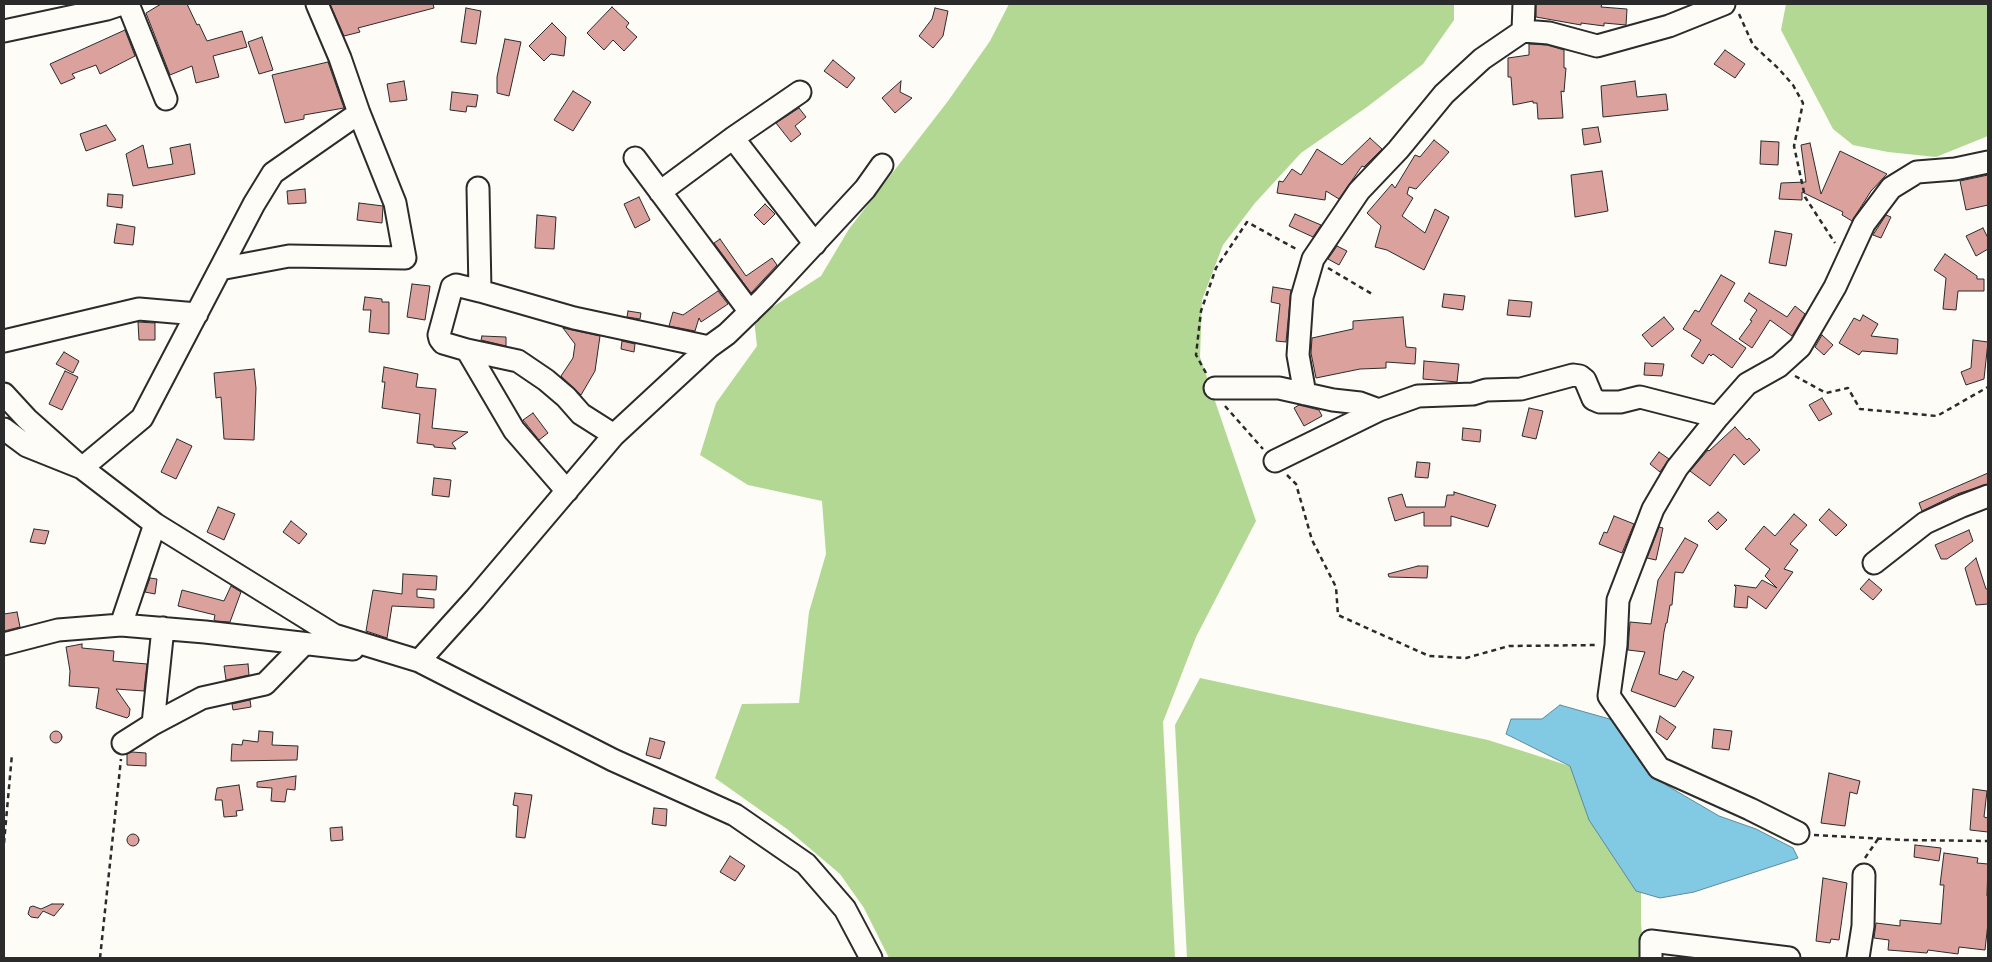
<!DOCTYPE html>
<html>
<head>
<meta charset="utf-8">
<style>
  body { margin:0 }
  #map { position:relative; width:1992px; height:962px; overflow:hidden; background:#fdfcf7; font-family:"Gochi Hand",sans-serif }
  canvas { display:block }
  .frame { position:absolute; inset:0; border:5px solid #2b2b2b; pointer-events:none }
</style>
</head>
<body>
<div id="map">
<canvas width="1992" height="962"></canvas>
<div class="frame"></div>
</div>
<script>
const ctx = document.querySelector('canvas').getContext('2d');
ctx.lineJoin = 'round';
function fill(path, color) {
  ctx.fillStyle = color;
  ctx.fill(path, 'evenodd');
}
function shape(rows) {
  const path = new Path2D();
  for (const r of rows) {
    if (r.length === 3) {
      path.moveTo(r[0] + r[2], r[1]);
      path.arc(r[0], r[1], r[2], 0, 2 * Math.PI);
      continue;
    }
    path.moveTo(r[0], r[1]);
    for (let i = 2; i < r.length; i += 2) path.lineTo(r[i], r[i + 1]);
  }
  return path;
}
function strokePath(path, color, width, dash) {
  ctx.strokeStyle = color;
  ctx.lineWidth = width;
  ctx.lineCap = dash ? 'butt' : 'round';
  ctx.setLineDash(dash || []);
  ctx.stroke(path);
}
const green = shape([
  [1009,4,1454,4,1454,20,1423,64,1367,107,1301,153,1255,203,1223,245,1202,300,1200,357,1256,521,1196,637,1163,722,1175,958,889,958,864,908,840,874,787,829,715,778,742,704,799,703,809,612,826,554,822,501,748,485,700,455,716,403,757,346,754,319,821,276,849,229,948,101,990,41],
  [1786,4,1988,4,1988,136,1936,157,1888,152,1853,145,1833,129,1781,30],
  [1200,678,1488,740,1576,768,1641,877,1641,923,1644,958,1187,958,1175,725]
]);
const water = shape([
  [1560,705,1620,722,1638,758,1666,785,1719,816,1756,829,1793,848,1798,858,1694,892,1660,898,1636,891,1589,820,1570,766,1506,734,1511,719,1542,719,1560,705]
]);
const building = shape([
  [161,4,187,4,197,25,199,24,207,41,242,31,247,47,213,56,219,77,196,83,192,66,170,75,146,13,161,4],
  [330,4,433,4,434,8,358,28,360,32,344,36,330,4],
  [1536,4,1602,4,1601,7,1627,9,1626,25,1604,23,1604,26,1581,23,1581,25,1536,17,1536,4],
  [612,7,629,23,626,27,637,37,624,51,613,40,604,50,587,33,612,7],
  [466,8,481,11,476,44,461,42,466,8],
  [935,8,948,11,943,36,933,48,919,36,932,19,935,8],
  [552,23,566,37,564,56,551,54,544,61,529,46,552,23],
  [125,30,135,56,100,74,96,65,72,74,75,78,61,84,50,64,125,30],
  [262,37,273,70,259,74,248,42,262,37],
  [505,39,521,42,509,96,497,93,497,77,505,39],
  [1529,44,1547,45,1564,50,1564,68,1566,68,1564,92,1561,91,1563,118,1538,119,1537,103,1533,103,1533,101,1513,105,1511,77,1508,77,1508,58,1529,55,1529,44],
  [1725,50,1745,64,1735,78,1714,64,1725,50],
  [833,60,855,78,847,88,824,71,833,60],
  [328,62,344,108,304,115,304,119,285,123,272,75,328,62],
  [404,81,407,100,390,102,387,84,404,81],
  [901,81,900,92,912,98,895,113,882,98,901,81],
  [1635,81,1637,97,1666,94,1668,110,1603,117,1601,86,1635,81],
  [573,91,591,102,573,131,554,120,573,91],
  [452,92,478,95,476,107,467,106,466,112,450,110,452,92],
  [799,108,806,117,795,126,801,134,791,142,776,123,799,108],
  [106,125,116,140,86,151,80,134,106,125],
  [1598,127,1601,142,1584,145,1582,129,1598,127],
  [1370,138,1382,149,1364,167,1362,166,1339,199,1326,191,1325,200,1277,193,1279,181,1283,182,1292,169,1301,175,1317,149,1342,165,1370,138],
  [1434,140,1449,152,1416,189,1409,187,1407,194,1413,198,1402,216,1425,233,1435,209,1449,217,1424,270,1387,250,1375,247,1381,226,1367,213,1392,184,1395,188,1415,155,1420,157,1434,140],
  [1761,141,1779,142,1778,165,1760,164,1761,141],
  [1810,143,1821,194,1840,151,1887,174,1871,191,1852,221,1842,215,1843,212,1802,192,1802,200,1779,199,1781,183,1806,182,1801,145,1810,143],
  [190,144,195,174,133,186,126,154,143,145,148,168,173,164,170,148,190,144],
  [1602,171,1608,211,1575,217,1571,175,1602,171],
  [1988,175,1988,205,1966,210,1960,181,1988,175],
  [305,189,306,203,288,204,287,191,305,189],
  [108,194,123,195,122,208,107,206,108,194],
  [639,197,650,220,635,228,624,204,639,197],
  [359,203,383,206,382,223,357,220,359,203],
  [765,204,775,214,764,225,754,215,765,204],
  [1295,214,1321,225,1313,237,1289,226,1295,214],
  [537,215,556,217,554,249,535,248,537,215],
  [1886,215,1891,217,1881,238,1873,235,1886,215],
  [117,224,135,227,133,245,114,243,117,224],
  [1983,228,1988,238,1988,249,1976,256,1966,236,1983,228],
  [1775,231,1792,234,1786,266,1769,263,1775,231],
  [720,239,746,276,772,258,777,265,751,293,714,243,720,239],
  [1337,246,1347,251,1339,265,1328,259,1337,246],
  [1945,254,1977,276,1977,279,1984,279,1984,291,1958,291,1956,310,1943,309,1946,278,1934,270,1945,254],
  [1721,275,1735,283,1711,324,1746,348,1732,368,1713,354,1711,356,1709,354,1703,364,1691,356,1701,340,1683,329,1695,310,1699,312,1721,275],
  [412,284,430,286,425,320,407,317,412,284],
  [1273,287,1291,290,1286,342,1276,341,1280,304,1271,302,1273,287],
  [718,291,728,304,701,322,699,318,695,331,669,326,673,312,683,315,718,291],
  [1749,293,1787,317,1795,306,1805,314,1792,336,1770,320,1752,348,1739,339,1752,321,1750,320,1757,310,1744,301,1749,293],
  [1444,294,1465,296,1463,310,1442,307,1444,294],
  [365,297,382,299,382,302,389,302,389,334,369,332,371,310,363,310,365,297],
  [1509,300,1532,302,1530,317,1507,315,1509,300],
  [628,311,641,313,640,319,627,317,628,311],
  [1863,315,1878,324,1871,336,1898,339,1897,354,1862,351,1859,355,1839,343,1854,318,1860,321,1863,315],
  [1403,317,1406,347,1416,348,1415,364,1386,362,1386,368,1360,369,1316,378,1311,353,1312,338,1353,329,1353,321,1403,317],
  [1664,317,1674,329,1652,347,1642,335,1664,317],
  [138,322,155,323,155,340,139,340,138,322],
  [563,328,600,336,595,371,581,395,561,376,573,358,575,344,563,328],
  [1822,335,1833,345,1824,355,1815,347,1822,335],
  [482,336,506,337,506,346,481,340,482,336],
  [1973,340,1988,342,1984,379,1966,385,1961,372,1971,368,1973,340],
  [622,341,635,344,634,352,621,349,622,341],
  [64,352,79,361,73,373,56,364,64,352],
  [1424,361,1459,364,1457,382,1423,379,1424,361],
  [1645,363,1664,364,1662,376,1644,375,1645,363],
  [384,367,418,374,416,387,436,389,432,428,468,432,452,443,456,449,434,447,434,445,417,443,420,414,382,408,385,382,382,382,384,367],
  [254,369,256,388,254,440,224,439,221,397,216,398,214,373,254,369],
  [65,371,78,377,62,410,49,404,65,371],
  [1822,398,1832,414,1819,421,1809,405,1822,398],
  [1299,405,1319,410,1322,416,1304,426,1294,408,1299,405],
  [1529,408,1543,411,1536,439,1522,436,1529,408],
  [533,413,548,433,539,440,523,420,533,413],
  [1735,427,1747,440,1749,438,1760,450,1744,465,1734,454,1710,486,1690,471,1708,450,1709,451,1735,427],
  [1463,428,1481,430,1480,442,1462,440,1463,428],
  [177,439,192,446,176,479,161,472,177,439],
  [1659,452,1669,459,1660,472,1650,464,1659,452],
  [1417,462,1430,463,1428,478,1415,477,1417,462],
  [1988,473,1988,484,1957,494,1922,511,1919,503,1988,473],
  [434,478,451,480,449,497,432,495,434,478],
  [1454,492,1496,505,1488,527,1451,516,1451,526,1424,526,1424,512,1395,521,1388,498,1402,494,1406,507,1445,507,1447,495,1454,495,1454,492],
  [218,507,235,514,224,540,207,532,218,507],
  [1829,509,1847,525,1836,536,1819,520,1829,509],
  [1718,512,1727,520,1717,530,1708,521,1718,512],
  [1794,514,1807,525,1790,544,1798,550,1784,569,1793,572,1766,609,1748,596,1747,608,1734,607,1736,587,1734,585,1756,588,1762,580,1777,588,1765,576,1770,569,1745,549,1764,526,1775,536,1794,514],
  [1614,516,1634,524,1622,553,1599,544,1604,532,1607,533,1614,516],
  [291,521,307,534,299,544,283,532,291,521],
  [1659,527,1663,528,1656,560,1647,558,1659,527],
  [34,529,49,531,45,544,30,542,34,529],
  [1969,530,1973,541,1947,559,1941,559,1935,545,1969,530],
  [1685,538,1698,545,1683,573,1675,572,1672,605,1670,605,1667,623,1666,623,1664,632,1659,674,1677,680,1683,671,1694,677,1675,707,1631,691,1645,652,1628,650,1630,622,1651,624,1658,580,1685,538],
  [1976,558,1986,589,1988,589,1988,604,1976,605,1965,568,1976,558],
  [1418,566,1428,566,1427,578,1389,577,1388,574,1418,566],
  [403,574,437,576,436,590,417,589,417,597,434,599,434,608,392,606,387,638,366,631,373,590,402,594,403,574],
  [150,578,157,579,155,594,145,592,150,578],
  [1869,579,1882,590,1873,600,1860,589,1869,579],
  [231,586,241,592,230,622,216,621,214,620,215,615,178,606,182,590,224,601,231,586],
  [17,612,20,627,4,631,4,614,17,612],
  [82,644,82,648,114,651,113,661,147,664,144,691,116,689,130,709,129,716,127,718,96,708,99,688,69,686,70,671,66,647,82,644],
  [248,664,249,675,226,680,224,666,248,664],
  [250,700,251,707,233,710,232,704,250,700],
  [1660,716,1676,727,1667,740,1656,732,1660,716],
  [1714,729,1732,731,1729,750,1712,748,1714,729],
  [56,737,6],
  [259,731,273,732,272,745,298,746,297,760,231,761,232,744,242,745,243,740,258,742,259,731],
  [650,738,665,742,660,759,646,755,650,738],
  [132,752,146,753,146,766,127,765,127,754,132,752],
  [1829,773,1860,781,1857,794,1850,792,1845,826,1821,823,1829,773],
  [296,776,295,790,287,789,285,802,271,801,272,788,257,787,257,782,296,776],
  [239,785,243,810,236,811,237,816,224,817,222,800,215,800,217,788,239,785],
  [1973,789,1987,791,1984,817,1988,818,1988,832,1970,830,1973,789],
  [515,793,532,795,525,838,516,837,518,806,513,805,515,793],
  [654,808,667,809,666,826,652,824,654,808],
  [342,827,343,840,331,841,330,828,342,827],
  [133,840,6],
  [1915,845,1941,848,1939,861,1914,857,1915,845],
  [1944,853,1978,858,1977,863,1988,864,1987,896,1988,896,1988,923,1985,950,1959,947,1958,954,1928,950,1927,953,1888,950,1889,940,1874,938,1876,923,1900,926,1900,920,1941,924,1944,885,1940,885,1944,853],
  [730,856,745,866,735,881,720,872,730,856],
  [1823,878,1847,883,1839,940,1831,939,1830,943,1816,941,1823,878],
  [52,904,64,904,54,916,43,911,38,918,31,917,28,914,30,907,33,906,41,909,52,904]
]);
const path = shape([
  [1739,14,1753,45,1779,69,1793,85,1803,103,1794,146,1805,197,1835,243],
  [1328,268,1372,294],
  [1206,373,1196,355,1201,311,1216,268,1247,222,1298,250],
  [1795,376,1826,393,1848,388,1860,409,1937,416,1988,387],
  [1225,406,1263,449],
  [1287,475,1296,484,1312,540,1336,587,1338,615,1429,656,1466,658,1509,646,1597,645],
  [1814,835,1905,840,1988,841],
  [4,843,12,754],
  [1865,858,1878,839],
  [100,958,121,759]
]);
const minor = shape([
  [128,4,166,99],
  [4,31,107,9,122,4],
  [1523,31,1524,4],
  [733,138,815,244],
  [635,158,750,312],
  [478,188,480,291,574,318,709,347],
  [660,192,733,138,800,92],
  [220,269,289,256,405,258,395,203,359,113,340,58,317,4],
  [480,291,456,285,452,287,439,335,440,339,443,343,467,350,518,361,546,380,566,397,581,414,614,435],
  [4,341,139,309,197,314],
  [467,350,514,430,567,491],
  [1215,388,1279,388,1333,400,1360,403,1379,410,1418,396,1473,394,1486,390,1521,389,1573,375,1580,376,1585,380,1593,399,1600,402,1620,402,1640,397,1718,417],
  [4,394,27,419,82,468,155,524,334,635,419,661,613,760,735,815,806,864,845,909,871,958],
  [1305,394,1298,355,1302,297,1313,259,1359,191,1398,150,1444,94,1482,59,1523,31,1549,33,1597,46,1669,26,1724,4],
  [4,429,27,446,82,468,142,418,254,204,273,173,359,113],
  [1275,461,1379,410],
  [1874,563,1925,523,1962,506,1988,496],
  [121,625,155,524],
  [4,644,58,630,121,625,205,632,353,649],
  [419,661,475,599,614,435,709,347,727,334,764,298,865,189,882,165],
  [153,724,163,628],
  [123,743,153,724,202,698,265,684,304,644],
  [1798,833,1750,809,1659,768,1609,696,1616,645,1618,600,1653,509,1677,468,1718,417,1747,384,1779,366,1800,347,1835,287,1864,224,1891,188,1917,172,1955,169,1988,162],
  [1651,958,1651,941,1789,958],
  [1858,958,1863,926,1864,875]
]);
fill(green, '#b3d893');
fill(water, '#82cae3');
strokePath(water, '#5f8a99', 1);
fill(building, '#dba19c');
strokePath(building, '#2b2b2b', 1);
strokePath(minor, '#2b2b2b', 25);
strokePath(path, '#2b2b2b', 2.5, [5, 4]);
strokePath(minor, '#fdfcf7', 21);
</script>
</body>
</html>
